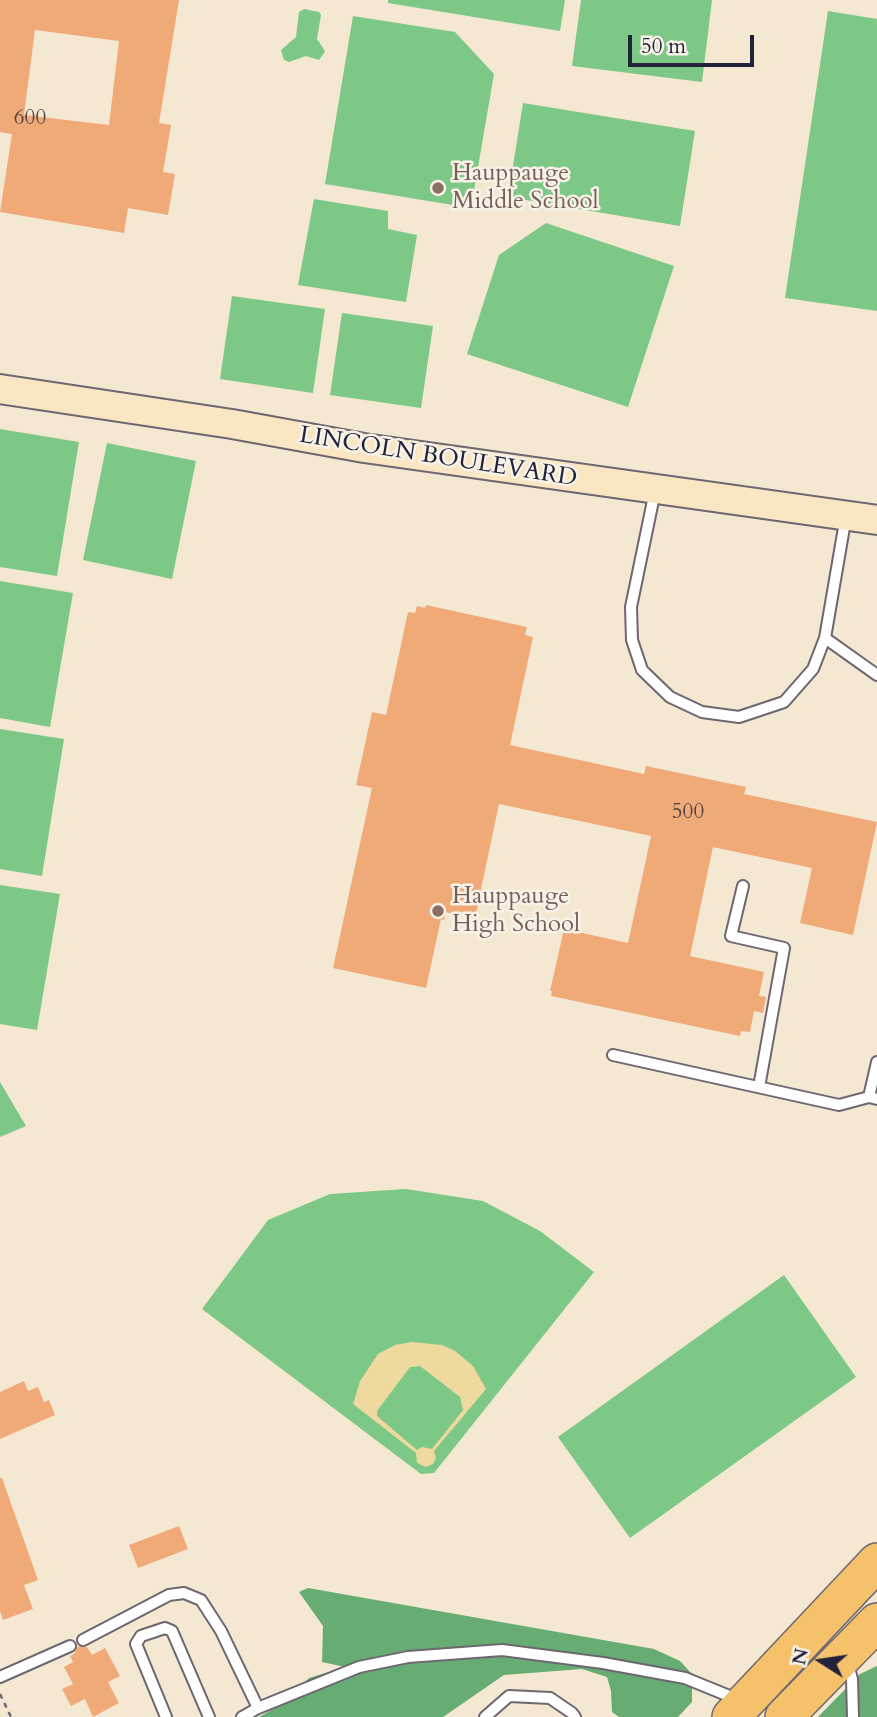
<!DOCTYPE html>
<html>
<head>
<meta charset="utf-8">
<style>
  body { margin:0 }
  #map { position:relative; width:877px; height:1717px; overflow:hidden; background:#f4e8d3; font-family:Cardo,serif }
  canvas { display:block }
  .north { position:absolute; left:786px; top:1626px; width:70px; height:70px; -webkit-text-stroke:5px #f7f3e8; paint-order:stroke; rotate:282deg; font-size:19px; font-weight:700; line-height:28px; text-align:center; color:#22223b }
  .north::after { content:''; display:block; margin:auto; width:24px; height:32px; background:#22223b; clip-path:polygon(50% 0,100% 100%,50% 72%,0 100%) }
  .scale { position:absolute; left:628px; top:35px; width:126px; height:32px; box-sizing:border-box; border:4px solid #22223b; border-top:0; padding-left:9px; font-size:21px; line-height:24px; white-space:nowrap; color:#22223b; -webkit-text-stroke:5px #f7f3e8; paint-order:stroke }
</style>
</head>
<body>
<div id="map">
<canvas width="877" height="1717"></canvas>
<div class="north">N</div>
<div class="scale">50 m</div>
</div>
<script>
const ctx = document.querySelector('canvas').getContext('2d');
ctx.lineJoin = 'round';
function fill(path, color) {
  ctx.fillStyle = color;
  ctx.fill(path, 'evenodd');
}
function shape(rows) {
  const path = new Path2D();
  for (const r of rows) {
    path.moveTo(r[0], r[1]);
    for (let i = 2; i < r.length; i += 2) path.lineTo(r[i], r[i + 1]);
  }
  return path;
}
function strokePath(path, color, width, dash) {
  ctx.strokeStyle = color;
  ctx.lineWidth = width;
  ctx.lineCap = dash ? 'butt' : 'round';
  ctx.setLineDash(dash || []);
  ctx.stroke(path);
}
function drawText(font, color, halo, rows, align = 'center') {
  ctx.font = font + ' Cardo,serif';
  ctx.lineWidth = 5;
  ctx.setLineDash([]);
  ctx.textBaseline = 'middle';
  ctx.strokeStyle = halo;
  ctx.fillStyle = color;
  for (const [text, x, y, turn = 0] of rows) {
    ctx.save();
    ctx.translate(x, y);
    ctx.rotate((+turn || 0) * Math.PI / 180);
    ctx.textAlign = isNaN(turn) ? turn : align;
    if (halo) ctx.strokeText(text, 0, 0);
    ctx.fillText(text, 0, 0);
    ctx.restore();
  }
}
const green = shape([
  [388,0,565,0,560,31,388,3],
  [581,0,712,0,702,82,572,66],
  [304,9,319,12,321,15,317,39,325,51,324,53,319,60,306,56,289,62,284,60,281,50,296,37,299,12],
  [828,11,877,19,877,311,785,298],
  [353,16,455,32,494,74,471,208,325,184],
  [523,103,695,131,680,226,508,197],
  [314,199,388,211,388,229,417,235,406,302,298,285],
  [546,223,674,266,628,407,467,354,499,255],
  [232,296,325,309,313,393,220,379],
  [342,313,433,326,421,408,330,395],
  [0,429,79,442,57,576,0,567],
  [107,443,196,461,172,579,83,560],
  [0,581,73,593,50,727,0,718],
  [0,729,64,739,42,876,0,869],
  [0,885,60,894,37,1030,0,1024],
  [0,1082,26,1126,0,1137],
  [406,1189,483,1201,540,1231,594,1272,434,1473,421,1474,202,1309,268,1220,330,1194],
  [784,1275,856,1377,630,1538,558,1437]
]);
const forest = shape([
  [308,1588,654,1649,680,1661,692,1674,692,1702,678,1717,619,1717,612,1712,611,1691,607,1677,582,1669,504,1675,443,1717,259,1717,287,1701,309,1678,345,1667,322,1662,323,1626,299,1592],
  [877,1666,877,1717,818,1717,860,1674]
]);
const sand = shape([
  [412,1342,442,1345,455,1351,473,1366,486,1389,434,1451,436,1458,433,1464,426,1467,417,1463,416,1453,353,1404,360,1381,378,1354,395,1345],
  [420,1366,460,1397,463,1410,432,1449,422,1447,417,1450,377,1416,377,1411,410,1367]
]);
const building = shape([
  [0,0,179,0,159,123,171,125,163,172,175,174,168,215,128,208,124,233,0,212,12,134,0,132],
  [35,30,119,41,109,125,24,115],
  [426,605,527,627,525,635,533,637,510,745,644,774,646,766,746,787,744,794,877,822,853,935,800,923,812,868,713,847,690,956,764,972,759,996,766,997,763,1013,754,1011,750,1032,741,1031,740,1036,551,996,552,991,550,991,564,929,628,943,651,836,499,804,475,918,445,912,444,920,441,919,426,988,333,968,372,788,356,785,372,712,386,715,408,612,415,613,417,606,425,608],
  [24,1381,28,1391,38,1387,44,1402,49,1400,55,1415,0,1439,0,1392],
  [0,1478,2,1478,38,1580,24,1585,33,1609,3,1620,0,1611],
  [179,1526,188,1549,138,1568,129,1545],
  [78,1646,87,1647,92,1655,105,1648,120,1676,108,1682,119,1703,93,1717,85,1699,71,1706,62,1689,73,1684,64,1667,73,1662,70,1656,74,1654]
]);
const path = shape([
  [0,1694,11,1717]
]);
const lane = shape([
  [655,491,631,607,632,640,642,670,670,697,702,712,739,717,784,702,813,669,825,638,846,516],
  [825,638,877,675],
  [743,886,731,936,784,948,759,1087],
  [613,1055,839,1105,869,1097,877,1099],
  [869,1097,877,1062],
  [83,1640,169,1595,184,1593,201,1600,221,1631,258,1708],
  [847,1661,852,1679,853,1717],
  [0,1677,70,1646],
  [166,1717,136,1644,141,1636,165,1628,172,1631,209,1717],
  [242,1717,258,1708,359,1667,408,1657,502,1650,603,1663,685,1678,739,1700],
  [485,1717,509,1696,550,1698,572,1713,575,1717]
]);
const secondary = shape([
  [0,389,232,424,364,448,877,520]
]);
const highway = shape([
  [731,1717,877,1562],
  [784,1717,877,1622]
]);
const markers = [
  [438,188,7,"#8d6e63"],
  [438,911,7,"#8d6e63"]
];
const numberNames = [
  ["600",30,119],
  ["500",688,813]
];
const educationNames = [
  ["Hauppauge",452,174],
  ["Middle School",452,202],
  ["Hauppauge",452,897],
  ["High School",452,925]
];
const streetNames = [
  ["LINCOLN BOULEVARD",438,458,9]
];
fill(green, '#7dc886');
fill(forest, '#66ac73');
fill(sand, '#eeda9e');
fill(building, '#efaa77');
strokePath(lane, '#6c6770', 14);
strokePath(secondary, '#6c6770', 32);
strokePath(highway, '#6c6770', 40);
strokePath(path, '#6c6770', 2.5, [5, 5]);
strokePath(lane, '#fff', 10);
strokePath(secondary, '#fbe6c4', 28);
strokePath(highway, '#f5c16b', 37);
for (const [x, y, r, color] of markers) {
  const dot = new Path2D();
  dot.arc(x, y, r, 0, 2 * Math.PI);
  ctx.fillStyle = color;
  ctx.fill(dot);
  strokePath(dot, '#f7f3e8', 2.5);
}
drawText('21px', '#55444a', null, numberNames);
drawText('24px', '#785e54', '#f7f3e8', educationNames, 'left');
drawText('24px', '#22223b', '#f7f3e8', streetNames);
</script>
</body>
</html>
